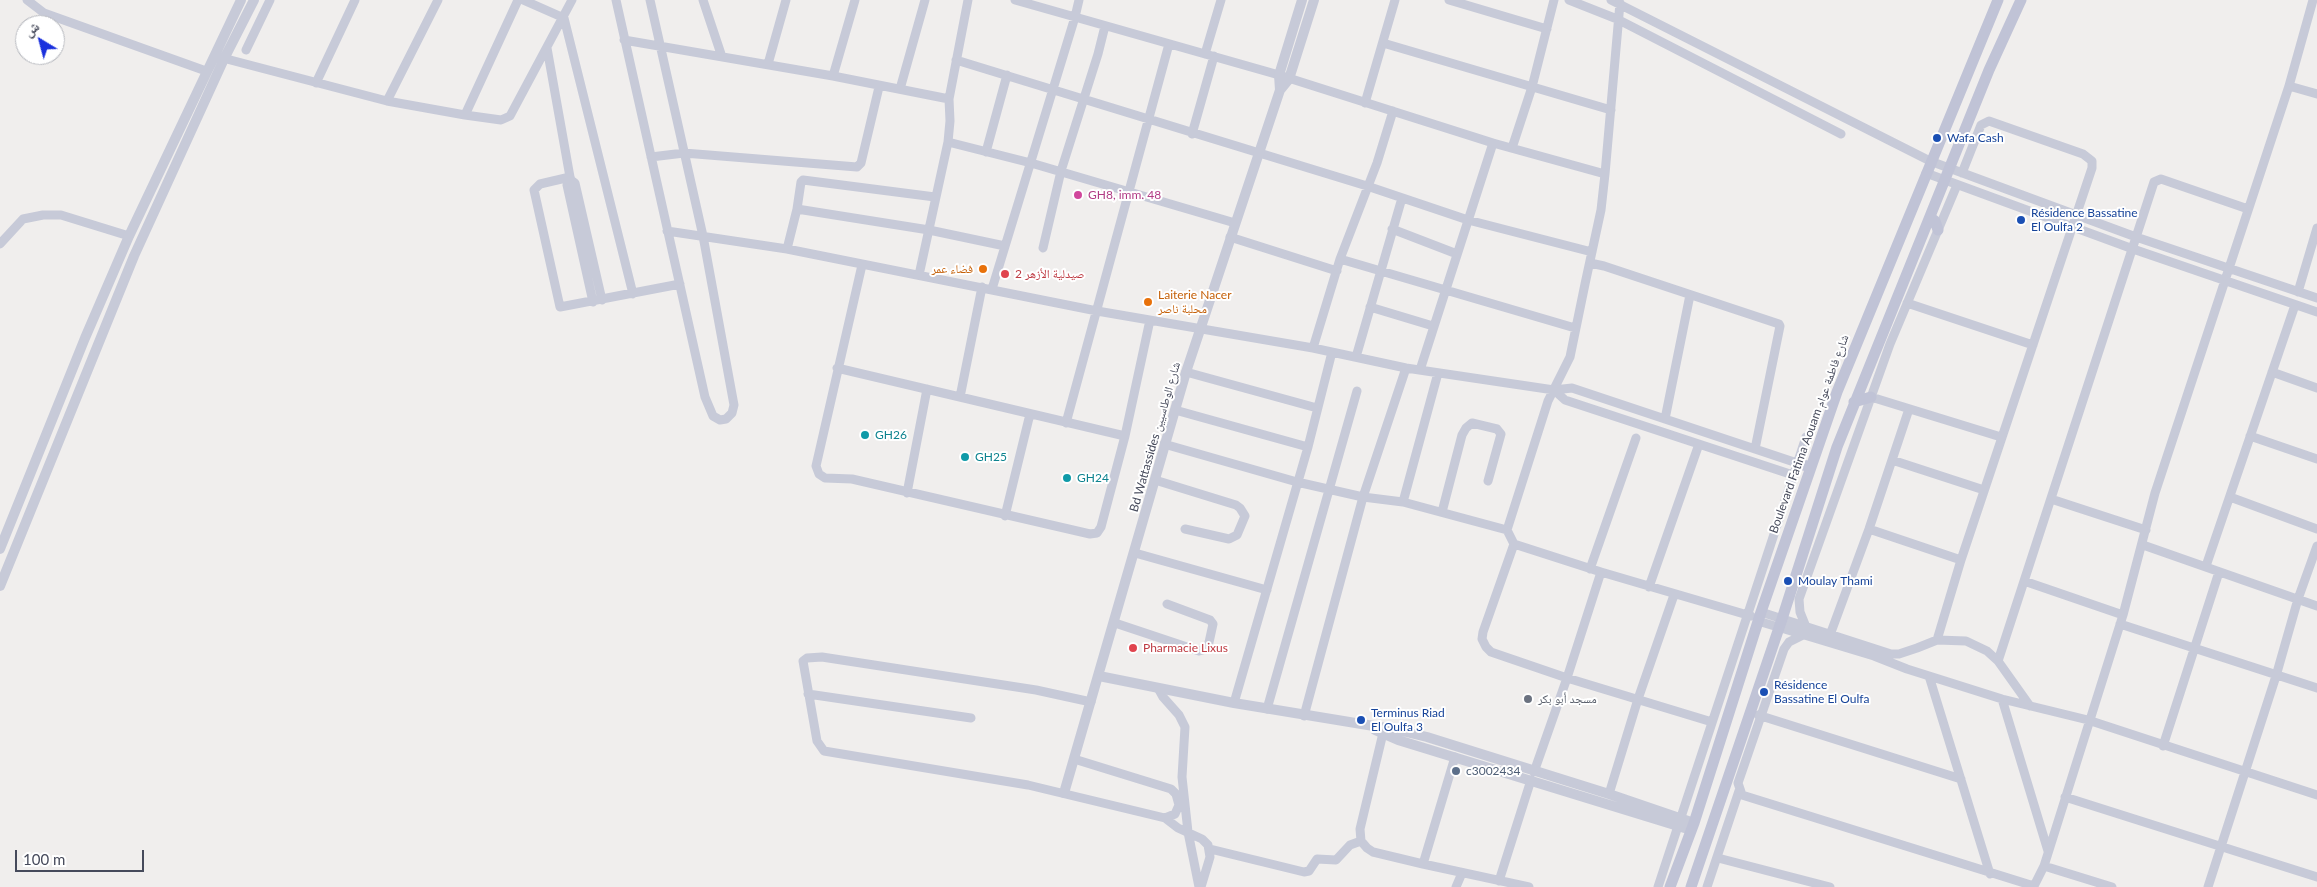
<!DOCTYPE html>
<html>
<head>
<meta charset="utf-8">
<style>
  body { margin:0 }
  #map { position:relative; width:2317px; height:887px; overflow:hidden; background:#f0eeed; font-family:Lato,"Noto Naskh Arabic",sans-serif }
  canvas { display:block }
  .north { position:absolute; left:15px; top:15px; width:50px; height:50px; box-sizing:border-box; background:#fff; border:1px solid #b5b7bd; border-radius:50%; rotate:323deg; font-size:14px; font-weight:700; line-height:20px; text-align:center; color:#464a5b }
  .north::after { content:''; display:block; margin:auto; width:18px; height:22px; background:#1a30dd; clip-path:polygon(50% 0,100% 100%,50% 72%,0 100%) }
  .scale { position:absolute; left:15px; top:850px; width:129px; height:22px; box-sizing:border-box; border:2px solid #464a5b; border-top:0; padding-left:6px; font-size:15px; line-height:18px; white-space:nowrap; color:#464a5b; -webkit-text-stroke:4px #fff; paint-order:stroke }
</style>
</head>
<body>
<div id="map">
<canvas width="2317" height="887"></canvas>
<div class="north">ش</div>
<div class="scale">100 m</div>
</div>
<script>
const ctx = document.querySelector('canvas').getContext('2d');
ctx.lineJoin = 'round';
function shape(rows) {
  const path = new Path2D();
  for (const r of rows) {
    path.moveTo(r[0], r[1]);
    for (let i = 2; i < r.length; i += 2) path.lineTo(r[i], r[i + 1]);
  }
  return path;
}
function strokePath(path, color, width, dash) {
  ctx.strokeStyle = color;
  ctx.lineWidth = width;
  ctx.lineCap = dash ? 'butt' : 'round';
  ctx.setLineDash(dash || []);
  ctx.stroke(path);
}
function drawText(font, color, halo, rows, align = 'center') {
  ctx.font = font + ' Lato,"Noto Naskh Arabic",sans-serif';
  ctx.lineWidth = 4;
  ctx.setLineDash([]);
  ctx.textBaseline = 'middle';
  ctx.strokeStyle = halo;
  ctx.fillStyle = color;
  for (const [text, x, y, turn = 0] of rows) {
    ctx.save();
    ctx.translate(x, y);
    ctx.rotate((+turn || 0) * Math.PI / 180);
    ctx.textAlign = isNaN(turn) ? turn : align;
    if (halo) ctx.strokeText(text, 0, 0);
    ctx.fillText(text, 0, 0);
    ctx.restore();
  }
}
const minor = shape([
  [27,0,44,13,206,71],
  [523,0,564,18,633,294],
  [616,0,705,397,713,416,720,420,726,419,732,413,734,405,703,236,650,0],
  [703,0,722,57],
  [1015,0,1075,17,1079,0],
  [1449,0,1547,29],
  [1569,0,1617,19,1841,134],
  [1611,0,1930,161,2136,237,2317,298],
  [624,40,833,76,949,99],
  [1383,43,1611,110],
  [547,48,570,177,571,180,567,185,593,302],
  [246,50,270,0],
  [1205,54,1221,0],
  [219,57,387,101,438,0],
  [956,60,1367,186,1468,220,1592,252],
  [768,64,786,0],
  [833,76,855,0],
  [316,83,355,0],
  [2289,86,2317,94],
  [900,89,925,0],
  [387,101,465,115,518,0],
  [1365,103,1395,0],
  [465,115,501,120,510,116,572,0],
  [1192,134,1214,56],
  [948,142,1031,163,1235,223],
  [1512,148,1532,87,1554,0],
  [986,152,1007,75],
  [651,157,684,153,857,167,861,163,879,87],
  [1926,173,2133,249,2317,312],
  [570,177,540,184,534,190,560,307,680,284],
  [571,180,575,183,602,300],
  [797,209,801,182,803,180,935,197],
  [1392,229,1457,254],
  [667,231,787,249,1097,311,1313,348,1406,368,1554,390,1572,388,1797,463],
  [1230,237,1337,271],
  [0,244,23,219,43,215,61,215,129,236],
  [1043,248,1061,171,1098,54,1105,26],
  [787,249,797,209,929,230,1005,246],
  [1340,259,1575,328],
  [1590,263,1604,266,1779,324,1780,326,1755,449],
  [862,265,816,466,819,474,825,478,852,479,1090,534,1097,533,1101,527,1125,436,1150,320],
  [919,275,948,142,950,121,949,99,968,0],
  [992,289,1075,17,1279,75,1493,143,1605,174],
  [2298,292,2317,228],
  [1907,303,2033,345],
  [1370,307,1433,326],
  [1313,348,1340,259,1377,163,1393,111],
  [1356,357,1402,198],
  [837,368,1125,436],
  [1420,370,1493,143],
  [1186,372,1317,408],
  [2272,372,2317,388],
  [1554,390,1565,400,1793,475],
  [960,397,982,287],
  [1871,397,2001,437],
  [1175,410,1308,447],
  [1665,419,1690,295],
  [1066,423,1169,44],
  [2250,436,2317,459],
  [1164,444,1297,482,1363,497,1403,502,1507,530,1514,544,1601,572],
  [1892,460,1984,490],
  [1155,480,1236,505,1240,508,1245,516,1237,535,1229,539,1185,529],
  [907,493,927,389],
  [2230,497,2317,529],
  [2051,499,2146,530],
  [1403,502,1438,373],
  [1442,512,1462,435,1466,428,1472,423,1497,429,1501,434,1488,481],
  [1005,516,1030,414],
  [1869,529,1961,560],
  [1507,530,1548,401,1570,357,1585,284,1601,210,1605,174,1620,3],
  [1514,544,1483,632,1482,639,1486,647,1491,652,1567,678,1712,722],
  [2143,545,2317,606],
  [1135,553,1267,590],
  [2206,566,2295,305],
  [1590,569,1636,438],
  [2024,581,2123,615],
  [1649,587,1699,444],
  [1761,612,1891,654,1899,654,1917,648,1937,640,1966,641,1987,651,1998,661,2030,706],
  [1758,621,1874,656,1907,669,2002,699,2088,720,2317,795],
  [1115,623,1199,651,1206,649,1208,647,1213,624,1210,620,1167,604],
  [2120,624,2317,688],
  [1806,627,1800,612,1799,599,1890,344,1957,185],
  [1803,635,1789,642,1784,649,1738,783,1742,795,2034,886],
  [1830,635,1869,529,1909,409],
  [1937,640,1961,560,2092,168,2092,161,2083,154,1989,121,1981,125,1962,173],
  [1998,661,2154,182,2161,179,2248,209],
  [1929,676,1990,874],
  [1158,688,1163,697,1179,715,1185,727,1182,777,1188,832,1199,887],
  [808,694,971,718],
  [2002,699,2048,851],
  [1091,702,1036,690,822,657,807,658,803,661,817,741,824,751,1028,785,1165,818,1178,828,1202,839,1208,845,1210,857,1201,887],
  [1234,703,1308,447,1332,352],
  [1267,709,1357,391],
  [1758,715,1961,779],
  [1304,716,1363,497,1406,368],
  [1384,729,1360,829,1361,841,1367,848,1373,852,1423,864,1529,887],
  [2163,746,2219,572],
  [1074,759,1171,789,1176,794,1179,805,1175,814,1165,818],
  [1534,772,1567,678,1601,572,1751,616],
  [1609,794,1638,699,1674,595],
  [2065,797,2317,877],
  [1210,849,1304,872,1309,871,1317,859,1336,860,1350,845,1361,841],
  [1718,858,1830,887],
  [1423,864,1455,757],
  [2044,866,2112,887],
  [1499,881,1531,780],
  [2034,886,2044,866,2123,615,2155,493,2289,86,2313,0],
  [1456,887,1462,873],
  [1658,887,1806,437],
  [1707,887,1739,791],
  [2208,887,2276,676,2298,599,2317,546]
]);
const tertiary = shape([
  [1280,90,1279,75,1302,0],
  [0,549,85,338,129,236,241,0],
  [0,586,134,256,224,59,254,0],
  [1099,676,1234,703,1398,730,1427,737,1609,794,1694,823],
  [1375,730,1398,740,1691,830],
  [1064,793,1186,372,1280,90,1289,79,1314,0]
]);
const secondary = shape([
  [1930,217,1935,221,1938,230],
  [1854,402,1871,397],
  [1797,463,1810,467],
  [1670,887,1694,823,1761,612,1837,392,1998,0],
  [1691,887,1782,619,1837,447,1989,70,2021,0]
]);
const markers = [
  [1937,138,5,"#1a4fb4"],
  [1078,195,5,"#d1479c"],
  [2021,220,5,"#1a4fb4"],
  [983,269,5,"#e8710a"],
  [1005,274,5,"#e0444e"],
  [1148,302,5,"#e8710a"],
  [865,435,5,"#0f9aa8"],
  [965,457,5,"#0f9aa8"],
  [1067,478,5,"#0f9aa8"],
  [1788,581,5,"#1a4fb4"],
  [1133,648,5,"#e0444e"],
  [1764,692,5,"#1a4fb4"],
  [1528,699,5,"#6b7280"],
  [1361,720,5,"#1a4fb4"],
  [1456,771,5,"#5c6f8a"]
];
const transitNames = [
  ["Wafa Cash",1947,138],
  ["Résidence Bassatine",2031,213],
  ["El Oulfa 2",2031,227],
  ["Moulay Thami",1798,581],
  ["Résidence",1774,685],
  ["Bassatine El Oulfa",1774,699],
  ["Terminus Riad",1371,713],
  ["El Oulfa 3",1371,727]
];
const hotelNames = [
  ["GH8, imm. 48",1088,195]
];
const foodNames = [
  ["فضاء عمر",973,269],
  ["Laiterie Nacer",1158,295,"left"],
  ["محلبة ناصر",1158,309,"left"]
];
const healthNames = [
  ["صيدلية الأزهر 2",1015,274],
  ["Pharmacie Lixus",1143,648]
];
const streetNames = [
  ["Boulevard Fatima Aouam شارع فاطمة عوام",1809,434,-70],
  ["Bd Wattassides شارع الوطاسيين",1155,437,-74]
];
const cultureNames = [
  ["GH26",875,435],
  ["GH25",975,457],
  ["GH24",1077,478]
];
const worshipNames = [
  ["مسجد أبو بكر",1538,699]
];
const serviceNames = [
  ["c3002434",1466,771]
];
strokePath(minor, '#c7cad8', 9);
strokePath(tertiary, '#c7cad8', 10);
strokePath(secondary, '#c0c3d6', 11);
for (const [x, y, r, color] of markers) {
  const dot = new Path2D();
  dot.arc(x, y, r, 0, 2 * Math.PI);
  ctx.fillStyle = color;
  ctx.fill(dot);
  strokePath(dot, '#fff', 2);
}
drawText('12px', '#164399', '#fff', transitNames, 'left');
drawText('12px', '#b23c85', '#fff', hotelNames, 'left');
drawText('12px', '#c56008', '#fff', foodNames, 'right');
drawText('12px', '#be3a42', '#fff', healthNames, 'left');
drawText('12px', '#464a5b', '#fff', streetNames);
drawText('12px', '#0d838f', '#fff', cultureNames, 'left');
drawText('12px', '#5b616d', '#fff', worshipNames, 'left');
drawText('12px', '#4e5e75', '#fff', serviceNames, 'left');
</script>
</body>
</html>
